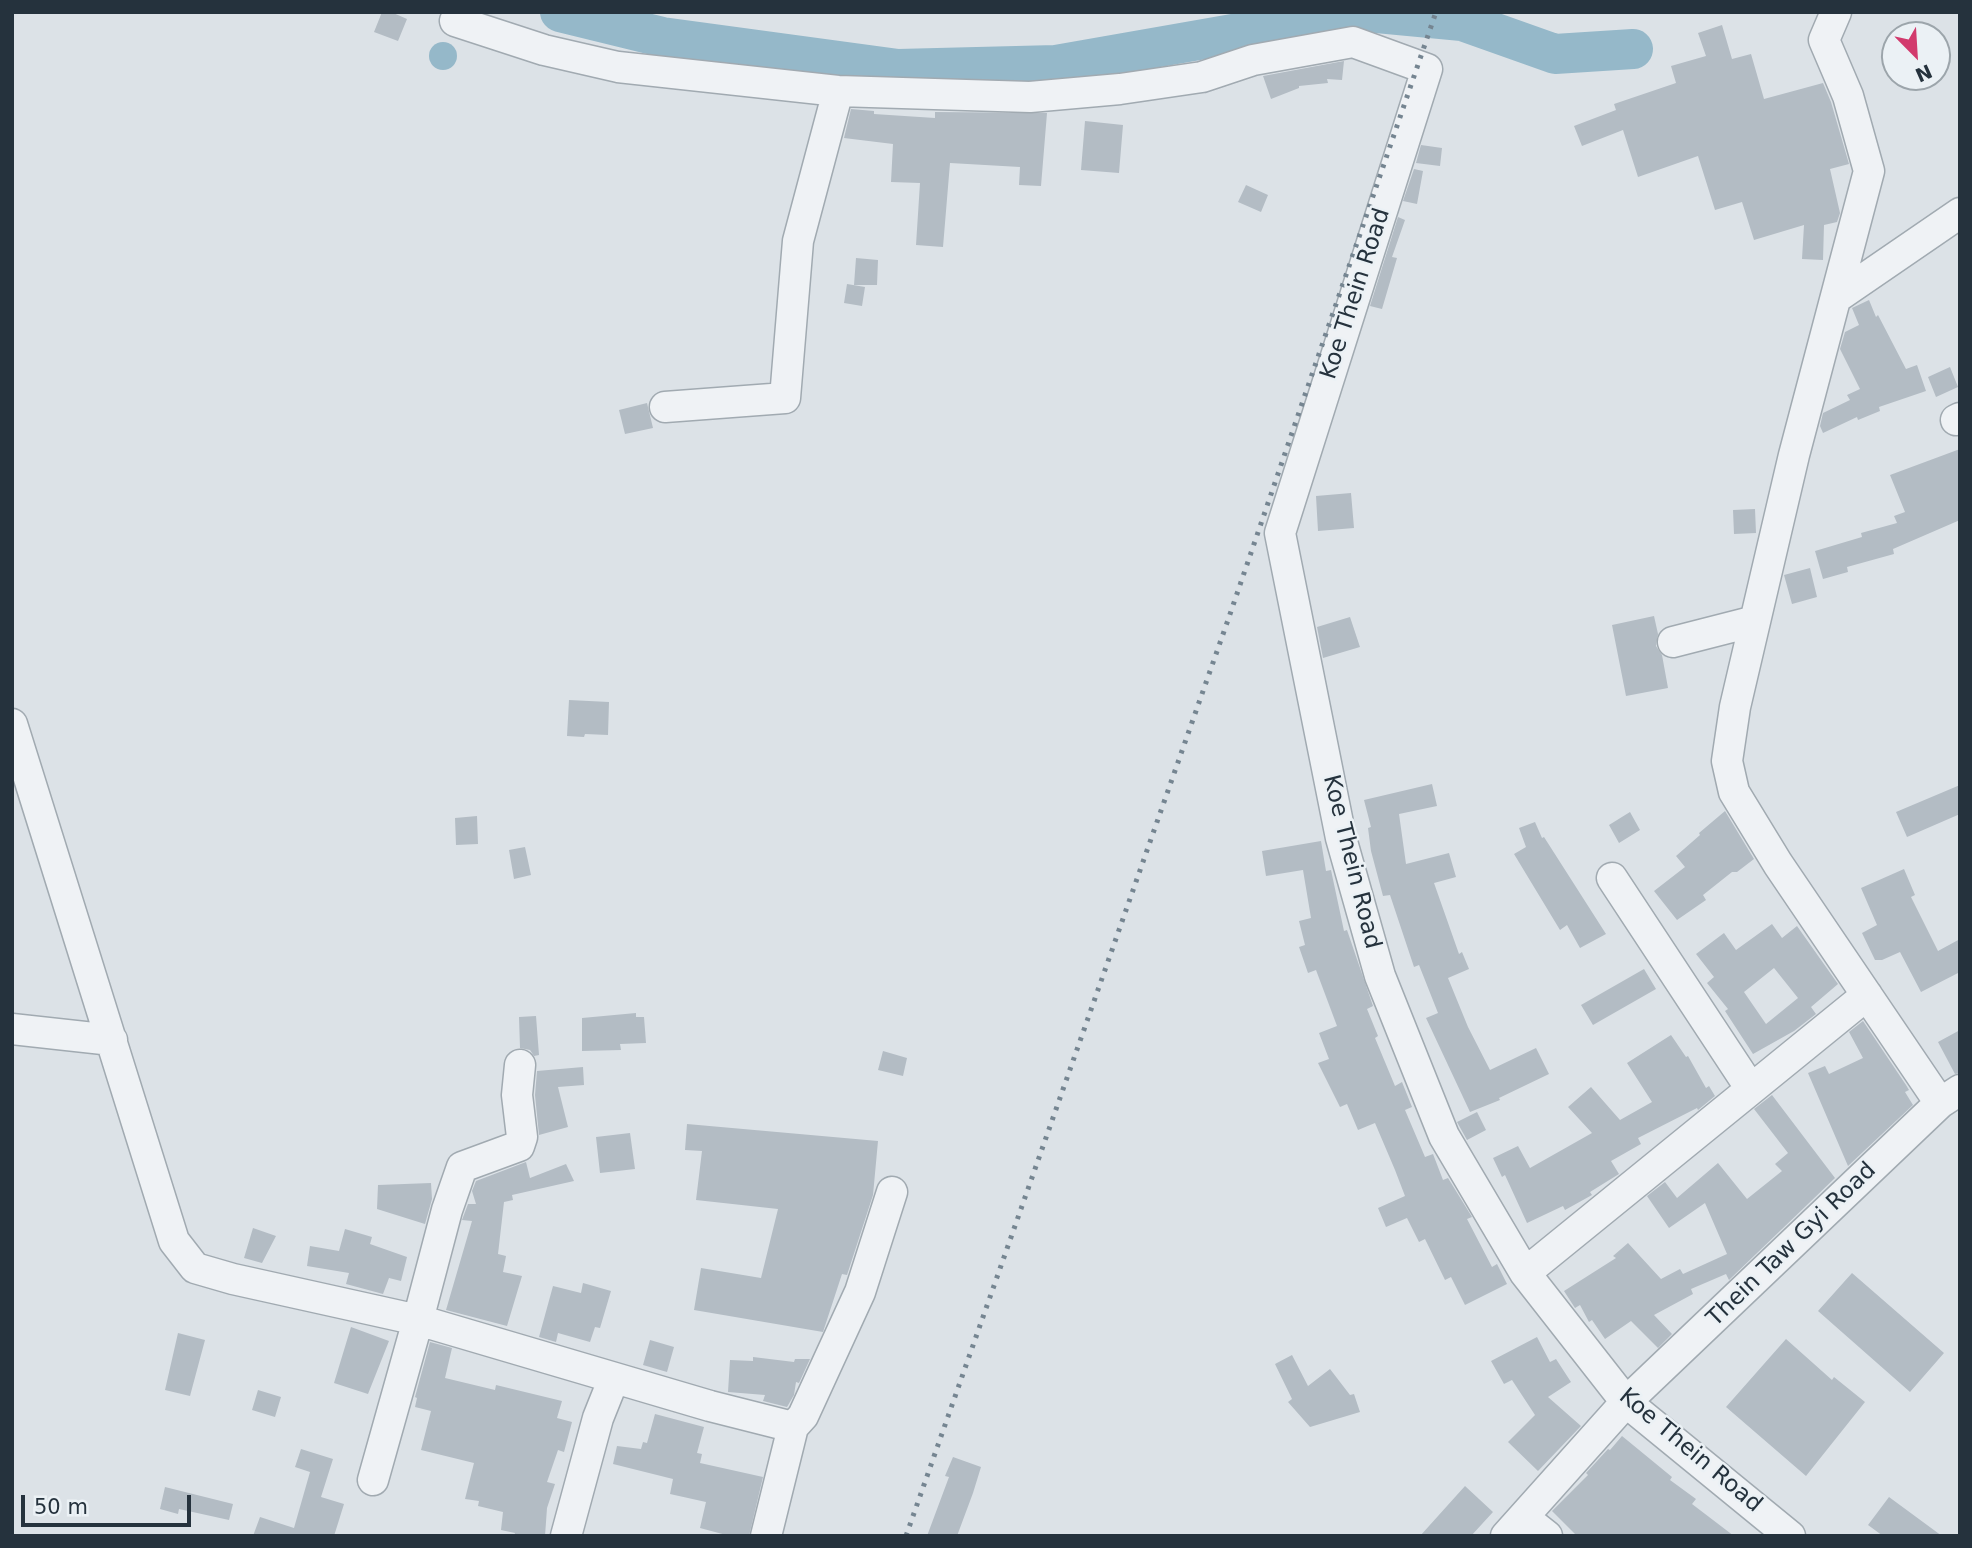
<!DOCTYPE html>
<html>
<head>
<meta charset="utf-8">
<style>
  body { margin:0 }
  #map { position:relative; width:1972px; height:1548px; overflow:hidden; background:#dce2e7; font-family:"DejaVu Sans",sans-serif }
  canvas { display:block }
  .frame { position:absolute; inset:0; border:14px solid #25323d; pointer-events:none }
  .north { position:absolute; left:1881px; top:21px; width:70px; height:70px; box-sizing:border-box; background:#ebf1f5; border:2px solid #9ca5ab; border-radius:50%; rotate:156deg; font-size:19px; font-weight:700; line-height:28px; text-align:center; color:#25323d }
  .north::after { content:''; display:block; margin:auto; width:24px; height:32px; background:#d23a6d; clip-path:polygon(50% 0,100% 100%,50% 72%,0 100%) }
  .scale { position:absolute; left:21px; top:1495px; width:170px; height:32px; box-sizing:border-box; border:4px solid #25323d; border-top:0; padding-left:9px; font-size:21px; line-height:24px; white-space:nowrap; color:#25323d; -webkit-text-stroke:5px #ebf1f5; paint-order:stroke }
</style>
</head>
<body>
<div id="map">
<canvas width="1972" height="1548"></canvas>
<div class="frame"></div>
<div class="north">N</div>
<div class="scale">50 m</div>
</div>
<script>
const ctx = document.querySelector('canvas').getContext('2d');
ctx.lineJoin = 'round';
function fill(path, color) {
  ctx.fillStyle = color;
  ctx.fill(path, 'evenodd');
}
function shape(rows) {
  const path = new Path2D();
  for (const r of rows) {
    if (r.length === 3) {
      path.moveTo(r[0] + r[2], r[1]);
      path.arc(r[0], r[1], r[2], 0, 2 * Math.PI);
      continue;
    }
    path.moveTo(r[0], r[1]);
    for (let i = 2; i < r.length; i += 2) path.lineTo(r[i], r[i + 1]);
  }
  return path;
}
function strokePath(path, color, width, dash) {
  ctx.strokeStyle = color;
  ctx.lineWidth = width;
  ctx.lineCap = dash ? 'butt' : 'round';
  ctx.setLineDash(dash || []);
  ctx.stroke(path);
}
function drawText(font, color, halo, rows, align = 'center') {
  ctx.font = font + ' "DejaVu Sans",sans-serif';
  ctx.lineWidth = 5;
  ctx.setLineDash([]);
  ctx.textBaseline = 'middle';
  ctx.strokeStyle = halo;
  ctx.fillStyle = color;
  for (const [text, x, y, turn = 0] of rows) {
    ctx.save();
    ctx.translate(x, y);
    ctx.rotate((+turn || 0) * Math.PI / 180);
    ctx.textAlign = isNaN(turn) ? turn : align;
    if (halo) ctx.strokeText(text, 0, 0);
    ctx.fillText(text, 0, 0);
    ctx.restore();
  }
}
const water = shape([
  [443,56,14]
]);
const river = shape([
  [560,12,662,37,898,69,1056,65,1307,21,1377,13,1462,21,1555,54,1633,49]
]);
const building = shape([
  [382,12,391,12,407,19,398,41,374,32],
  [1722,25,1732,59,1751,54,1764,99,1823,83,1831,102,1849,164,1830,169,1840,213,1837,222,1824,225,1823,260,1802,259,1804,225,1754,240,1742,202,1715,210,1698,156,1638,177,1623,130,1582,146,1574,126,1616,110,1614,104,1676,83,1671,66,1706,56,1698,33],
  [1344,61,1342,80,1327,79,1328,83,1299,86,1299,88,1271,99,1263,76],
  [851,109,874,111,874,114,935,118,935,112,1047,113,1041,186,1019,185,1020,167,950,163,943,247,916,245,920,183,891,182,893,144,844,138],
  [1085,121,1123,125,1119,173,1081,170],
  [1421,145,1442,148,1440,166,1416,163],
  [1414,169,1423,171,1417,204,1403,201],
  [1246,185,1268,195,1261,212,1238,202],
  [1398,217,1405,220,1392,257,1397,258,1382,309,1370,306],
  [856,258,878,260,877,285,854,285],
  [847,284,865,287,862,306,844,303],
  [1869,300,1876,317,1878,315,1906,369,1917,365,1926,391,1879,407,1880,411,1858,420,1857,417,1823,433,1820,426,1823,413,1850,400,1847,395,1860,389,1840,349,1845,332,1859,325,1852,308],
  [1950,367,1958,387,1936,397,1928,377],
  [647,403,653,428,625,434,619,410],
  [1960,449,1960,520,1893,549,1894,554,1847,567,1848,572,1823,579,1815,551,1862,537,1861,533,1897,523,1894,516,1905,512,1890,475],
  [1351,493,1354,528,1318,531,1316,496],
  [1755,509,1756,533,1734,534,1733,510],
  [1810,568,1817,597,1792,604,1784,575],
  [1654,616,1658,634,1656,646,1662,655,1668,688,1626,696,1612,625],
  [1350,617,1360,647,1323,658,1317,627],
  [569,700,609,702,608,735,585,734,584,737,567,736],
  [1432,784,1437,806,1399,814,1406,864,1449,853,1456,877,1434,883,1459,954,1462,952,1469,969,1448,978,1468,1027,1490,1070,1536,1048,1549,1074,1499,1098,1500,1100,1470,1112,1426,1018,1438,1013,1419,965,1414,967,1390,895,1383,896,1371,851,1368,828,1371,827,1364,800],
  [1960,785,1960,814,1907,837,1896,812],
  [1725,811,1754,859,1737,872,1732,872,1703,895,1706,900,1677,920,1654,891,1685,867,1676,856,1700,835,1699,833],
  [1630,812,1640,830,1619,843,1609,825],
  [477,816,478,844,456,845,455,818],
  [1535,822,1542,838,1544,837,1606,934,1580,948,1567,925,1560,930,1514,854,1526,847,1519,828],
  [1321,841,1326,871,1331,870,1344,931,1347,930,1373,1006,1367,1009,1378,1036,1375,1038,1395,1086,1402,1082,1412,1107,1405,1110,1425,1157,1433,1154,1443,1180,1448,1178,1472,1217,1467,1219,1492,1267,1497,1264,1507,1284,1465,1305,1451,1277,1445,1280,1425,1239,1419,1242,1407,1218,1386,1227,1378,1208,1405,1196,1395,1170,1375,1123,1358,1130,1347,1104,1340,1107,1318,1063,1329,1059,1319,1033,1337,1026,1316,970,1308,973,1299,947,1305,945,1299,921,1311,918,1303,870,1266,876,1262,851],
  [525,847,531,875,514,879,509,850],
  [1904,869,1915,895,1911,897,1938,951,1960,939,1960,972,1921,992,1900,952,1882,960,1875,960,1862,933,1877,925,1861,888],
  [1772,924,1782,938,1797,926,1838,984,1811,1007,1816,1014,1794,1031,1753,1054,1725,1011,1728,1009,1707,983,1714,977,1696,954,1724,933,1736,950],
  [1774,968,1798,998,1766,1024,1744,992],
  [1644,969,1656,989,1593,1025,1581,1005],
  [636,1013,636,1017,644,1017,646,1043,620,1044,621,1050,582,1051,582,1018],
  [536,1016,539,1055,534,1056,530,1050,520,1048,519,1017],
  [1863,1021,1906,1085,1909,1090,1905,1092,1913,1105,1848,1166,1808,1073,1825,1066,1829,1074,1863,1058,1849,1032],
  [1960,1030,1960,1073,1955,1074,1938,1042],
  [1671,1035,1686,1057,1688,1056,1706,1088,1709,1086,1715,1096,1698,1110,1697,1108,1638,1138,1641,1144,1611,1161,1619,1174,1590,1192,1592,1195,1565,1210,1563,1206,1527,1223,1505,1175,1502,1177,1493,1158,1518,1146,1530,1168,1592,1133,1568,1107,1591,1087,1620,1120,1652,1102,1627,1063],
  [883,1051,907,1058,903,1076,878,1070],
  [583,1067,584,1085,558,1087,568,1127,539,1135,535,1095,537,1071],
  [1772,1095,1835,1178,1729,1280,1726,1274,1691,1289,1693,1294,1654,1315,1672,1334,1658,1348,1631,1321,1605,1339,1592,1320,1589,1322,1580,1305,1575,1308,1564,1291,1616,1258,1613,1256,1628,1243,1661,1279,1680,1269,1683,1274,1727,1254,1705,1203,1669,1228,1647,1196,1665,1182,1677,1198,1718,1163,1747,1199,1782,1171,1775,1164,1788,1153,1754,1109],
  [1477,1112,1486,1130,1467,1140,1457,1122],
  [687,1124,878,1141,873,1195,847,1275,842,1274,823,1332,694,1310,701,1268,761,1278,778,1209,696,1200,702,1151,685,1150],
  [630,1133,635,1169,600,1173,596,1137],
  [526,1162,530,1178,566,1164,574,1181,512,1195,513,1200,504,1202,498,1254,506,1256,503,1272,522,1276,507,1326,446,1310,472,1221,462,1220,468,1204,476,1204,472,1191,476,1181],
  [431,1183,432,1199,425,1224,377,1209,378,1185],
  [253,1228,276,1236,262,1263,244,1258],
  [345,1229,372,1237,370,1244,407,1257,401,1281,389,1278,383,1294,346,1284,349,1273,307,1266,310,1246,339,1251],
  [1852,1273,1944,1353,1910,1392,1818,1311],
  [583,1283,611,1291,600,1328,595,1327,590,1342,558,1333,556,1342,539,1337,553,1286,581,1293],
  [351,1327,389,1341,368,1394,334,1383],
  [178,1333,205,1340,190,1396,165,1390],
  [1537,1337,1550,1362,1556,1359,1571,1382,1548,1397,1581,1426,1538,1471,1508,1442,1535,1415,1512,1380,1504,1384,1491,1361],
  [1786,1339,1832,1380,1834,1377,1865,1402,1806,1476,1726,1407],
  [650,1340,674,1347,667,1372,643,1365],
  [430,1342,452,1348,445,1378,495,1390,496,1385,562,1401,557,1418,572,1422,564,1452,558,1450,547,1482,555,1484,547,1508,545,1536,514,1536,515,1533,501,1530,503,1512,478,1506,479,1501,465,1499,474,1463,421,1450,431,1411,415,1407,417,1398,415,1397],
  [1292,1355,1308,1386,1330,1369,1350,1395,1354,1394,1360,1412,1310,1427,1288,1402,1292,1399,1275,1364],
  [753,1357,794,1362,795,1359,810,1359,799,1383,796,1382,794,1395,787,1407,763,1401,765,1395,728,1392,730,1360,753,1361],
  [258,1390,281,1397,275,1417,252,1410],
  [655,1414,704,1427,697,1453,702,1454,700,1463,763,1477,749,1536,730,1536,700,1528,706,1502,670,1494,673,1479,613,1464,617,1446,641,1449,643,1442,647,1443],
  [1622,1436,1672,1477,1670,1480,1696,1499,1692,1504,1734,1536,1577,1536,1552,1511,1588,1475,1586,1473,1608,1449,1610,1450],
  [301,1449,333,1459,321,1497,344,1504,334,1536,253,1536,260,1517,294,1528,310,1472,295,1467],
  [953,1457,981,1467,973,1493,957,1536,927,1536,949,1477,945,1476],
  [1465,1486,1493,1512,1471,1536,1420,1536],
  [165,1487,233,1504,229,1520,179,1509,178,1514,160,1509],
  [1889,1497,1942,1536,1883,1536,1868,1525]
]);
const minor = shape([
  [1836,12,1824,40,1848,96,1869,171,1794,455,1735,707,1727,761,1734,792,1778,864,1940,1103],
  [455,21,544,50,618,67,838,91,1030,97,1120,89,1202,77,1253,60,1353,42,1427,69,1280,533,1341,838,1380,976,1444,1136,1525,1273,1626,1402,1790,1536],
  [1836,298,1960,213],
  [665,407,785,398,798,241,838,91],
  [1956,420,1960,418],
  [1673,642,1755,621],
  [12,724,174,1241,195,1268,233,1279,418,1320,373,1480],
  [1612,878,1751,1089],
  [12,1029,112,1040],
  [520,1065,517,1095,522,1137,519,1146,462,1167,447,1210,418,1320,710,1406,793,1427],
  [1525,1273,1867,995],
  [1523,1517,1547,1536],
  [566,1536,598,1418,614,1378],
  [766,1536,793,1427,803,1416,860,1292,892,1192],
  [1506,1536,1626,1402,1940,1103,1960,1090]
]);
const rail = shape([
  [906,1536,1228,620,1436,12]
]);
const streetNames = [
  ["Koe Thein Road",1356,294,-72],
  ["Koe Thein Road",1351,862,76],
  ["Thein Taw Gyi Road",1792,1245,-44],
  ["Koe Thein Road",1690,1451,40]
];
fill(water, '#95b8c9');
strokePath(river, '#95b8c9', 40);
fill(building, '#b3bcc4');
strokePath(minor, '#a1aab1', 33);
strokePath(minor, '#eff2f5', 30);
strokePath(rail, '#758591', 5, [3.5, 7]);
drawText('23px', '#25323d', '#ebf1f5', streetNames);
</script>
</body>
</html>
